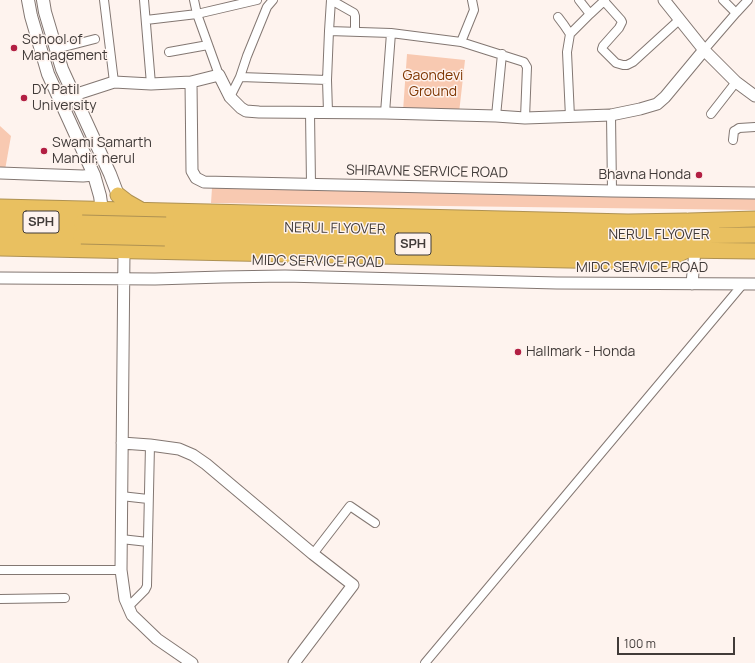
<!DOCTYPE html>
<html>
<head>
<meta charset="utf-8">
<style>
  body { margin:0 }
  #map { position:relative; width:755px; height:663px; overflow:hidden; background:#fef3ee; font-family:Manrope,sans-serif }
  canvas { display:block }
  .scale { position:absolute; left:617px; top:637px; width:118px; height:18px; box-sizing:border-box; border:2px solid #413b39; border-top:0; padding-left:5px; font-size:12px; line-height:14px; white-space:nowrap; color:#413b39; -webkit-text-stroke:3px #fef3ee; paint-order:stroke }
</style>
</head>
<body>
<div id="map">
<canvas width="755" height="663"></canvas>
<div class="scale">100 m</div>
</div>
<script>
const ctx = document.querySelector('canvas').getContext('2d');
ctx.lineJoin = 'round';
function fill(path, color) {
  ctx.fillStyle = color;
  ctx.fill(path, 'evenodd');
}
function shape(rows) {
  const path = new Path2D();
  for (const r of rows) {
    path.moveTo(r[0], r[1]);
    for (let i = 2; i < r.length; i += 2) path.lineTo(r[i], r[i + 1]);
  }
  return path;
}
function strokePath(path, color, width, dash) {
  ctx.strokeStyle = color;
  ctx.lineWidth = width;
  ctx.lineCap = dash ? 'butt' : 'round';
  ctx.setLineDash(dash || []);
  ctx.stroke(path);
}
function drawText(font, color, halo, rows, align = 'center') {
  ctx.font = font + ' Manrope,sans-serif';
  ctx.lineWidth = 3;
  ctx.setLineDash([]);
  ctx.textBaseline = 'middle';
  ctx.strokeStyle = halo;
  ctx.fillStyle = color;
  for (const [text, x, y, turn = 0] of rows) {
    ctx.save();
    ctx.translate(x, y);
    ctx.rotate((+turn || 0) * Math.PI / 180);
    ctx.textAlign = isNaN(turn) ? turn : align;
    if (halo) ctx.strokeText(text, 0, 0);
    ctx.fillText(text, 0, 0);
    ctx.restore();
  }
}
const green = shape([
  [407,54,465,60,459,113,403,111],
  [0,126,11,136,5,170,0,169],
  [212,188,755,198,755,210,211,203]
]);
const minor = shape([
  [104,0,114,82],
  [144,0,151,84],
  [194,0,197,14,219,75],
  [331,0,354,13,355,16,355,32],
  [579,0,590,14],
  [723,0,736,13],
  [604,1,621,20,622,22,619,28,603,46,602,49,616,63,623,65,627,65,633,62,679,20],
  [558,17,564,25,570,34],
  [146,20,197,14,257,0],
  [329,31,331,0],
  [461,42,474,10,472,0],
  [56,49,95,39],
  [704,50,736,13,748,0],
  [169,52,208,45],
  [240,77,327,80,329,31,391,33,461,42,524,62,527,67,525,118],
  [327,80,328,112],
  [230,97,240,77,247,56,267,7,273,0],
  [310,113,311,184],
  [385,113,391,33],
  [711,114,736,82],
  [611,115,612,191],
  [496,116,502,54],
  [570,117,567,52,570,34,590,14,605,0],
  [733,140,734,131,736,130,739,128,755,127],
  [121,496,148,499],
  [121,539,148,542],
  [313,554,350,506,375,523],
  [0,570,121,570],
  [0,599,65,598],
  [128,607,145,590,147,586,150,445],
  [425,663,743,284]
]);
const tertiary = shape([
  [664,0,704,50,736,82,755,96],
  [191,82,192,171,196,178,204,182,612,191,755,193],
  [62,104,74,95,114,82,151,84,191,82,219,75,230,97,241,108,246,111,259,112,385,113,496,116,525,118,611,115,640,109,657,104,665,97,704,50],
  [0,173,83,176,94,175],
  [124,251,121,570,125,599,132,615,157,639,192,663],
  [0,278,155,279,222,277,285,276,557,283,755,284],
  [692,284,695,250],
  [122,443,150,445,179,449,193,455,206,464,313,554,353,585,294,663]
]);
const secondary = shape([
  [28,0,31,16,48,74,94,175,100,196,103,217],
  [43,0,45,12,62,69,110,174,118,195,123,203]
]);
const motorway = shape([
  [118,195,127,202,141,210],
  [0,207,628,222,686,221,717,235],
  [0,221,82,223],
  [689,221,755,219],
  [166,225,661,236,755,235],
  [0,234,81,236],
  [165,238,677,250,755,251],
  [0,248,663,262,687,250]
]);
const motorwayBridge = shape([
  [82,223,166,225],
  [81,236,165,238]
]);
const markers = [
  [14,48,4,"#b21f43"],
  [24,98,4,"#b21f43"],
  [44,151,4,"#b21f43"],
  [699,175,4,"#b21f43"],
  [518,352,4,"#b21f43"]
];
const shields = [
  [41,222,36],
  [413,244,36]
];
const shieldNames = [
  ["SPH",41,222],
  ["SPH",413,244]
];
const poiNames = [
  ["School of",22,40],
  ["Management",22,56],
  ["DY Patil",32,90],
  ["University",32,106],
  ["Swami Samarth",52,143],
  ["Mandir, nerul",52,159],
  ["Bhavna Honda",691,175,"right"],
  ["Hallmark - Honda",526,352]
];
const parkNames = [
  ["Gaondevi",433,76],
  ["Ground",433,92]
];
const streetNames = [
  ["SHIRAVNE SERVICE ROAD",427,172,1],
  ["NERUL FLYOVER",335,229,1],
  ["NERUL FLYOVER",659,235],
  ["MIDC SERVICE ROAD",318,262,1],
  ["MIDC SERVICE ROAD",642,268]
];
fill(green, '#f8c9b1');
strokePath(minor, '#837772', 10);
strokePath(tertiary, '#837772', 13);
strokePath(secondary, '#837772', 14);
strokePath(motorway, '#ae9152', 17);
strokePath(minor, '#fff', 8);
strokePath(tertiary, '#fff', 11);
strokePath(secondary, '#fff', 12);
strokePath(motorway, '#e9c060', 15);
strokePath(motorwayBridge, '#ae9152', 17, []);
strokePath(motorwayBridge, '#e9c060', 15);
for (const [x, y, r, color] of markers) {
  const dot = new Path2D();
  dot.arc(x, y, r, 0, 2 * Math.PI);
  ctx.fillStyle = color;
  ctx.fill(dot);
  strokePath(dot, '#fef3ee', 1.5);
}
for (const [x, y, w] of shields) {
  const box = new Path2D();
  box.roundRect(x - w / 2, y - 11, w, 22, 3);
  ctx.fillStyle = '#fef3ee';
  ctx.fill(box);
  strokePath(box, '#413b39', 1);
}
drawText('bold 13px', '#413b39', null, shieldNames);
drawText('14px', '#413b39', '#fef3ee', poiNames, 'left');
drawText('14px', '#7e3500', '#fef3ee', parkNames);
drawText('14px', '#413b39', '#fef3ee', streetNames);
</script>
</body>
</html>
